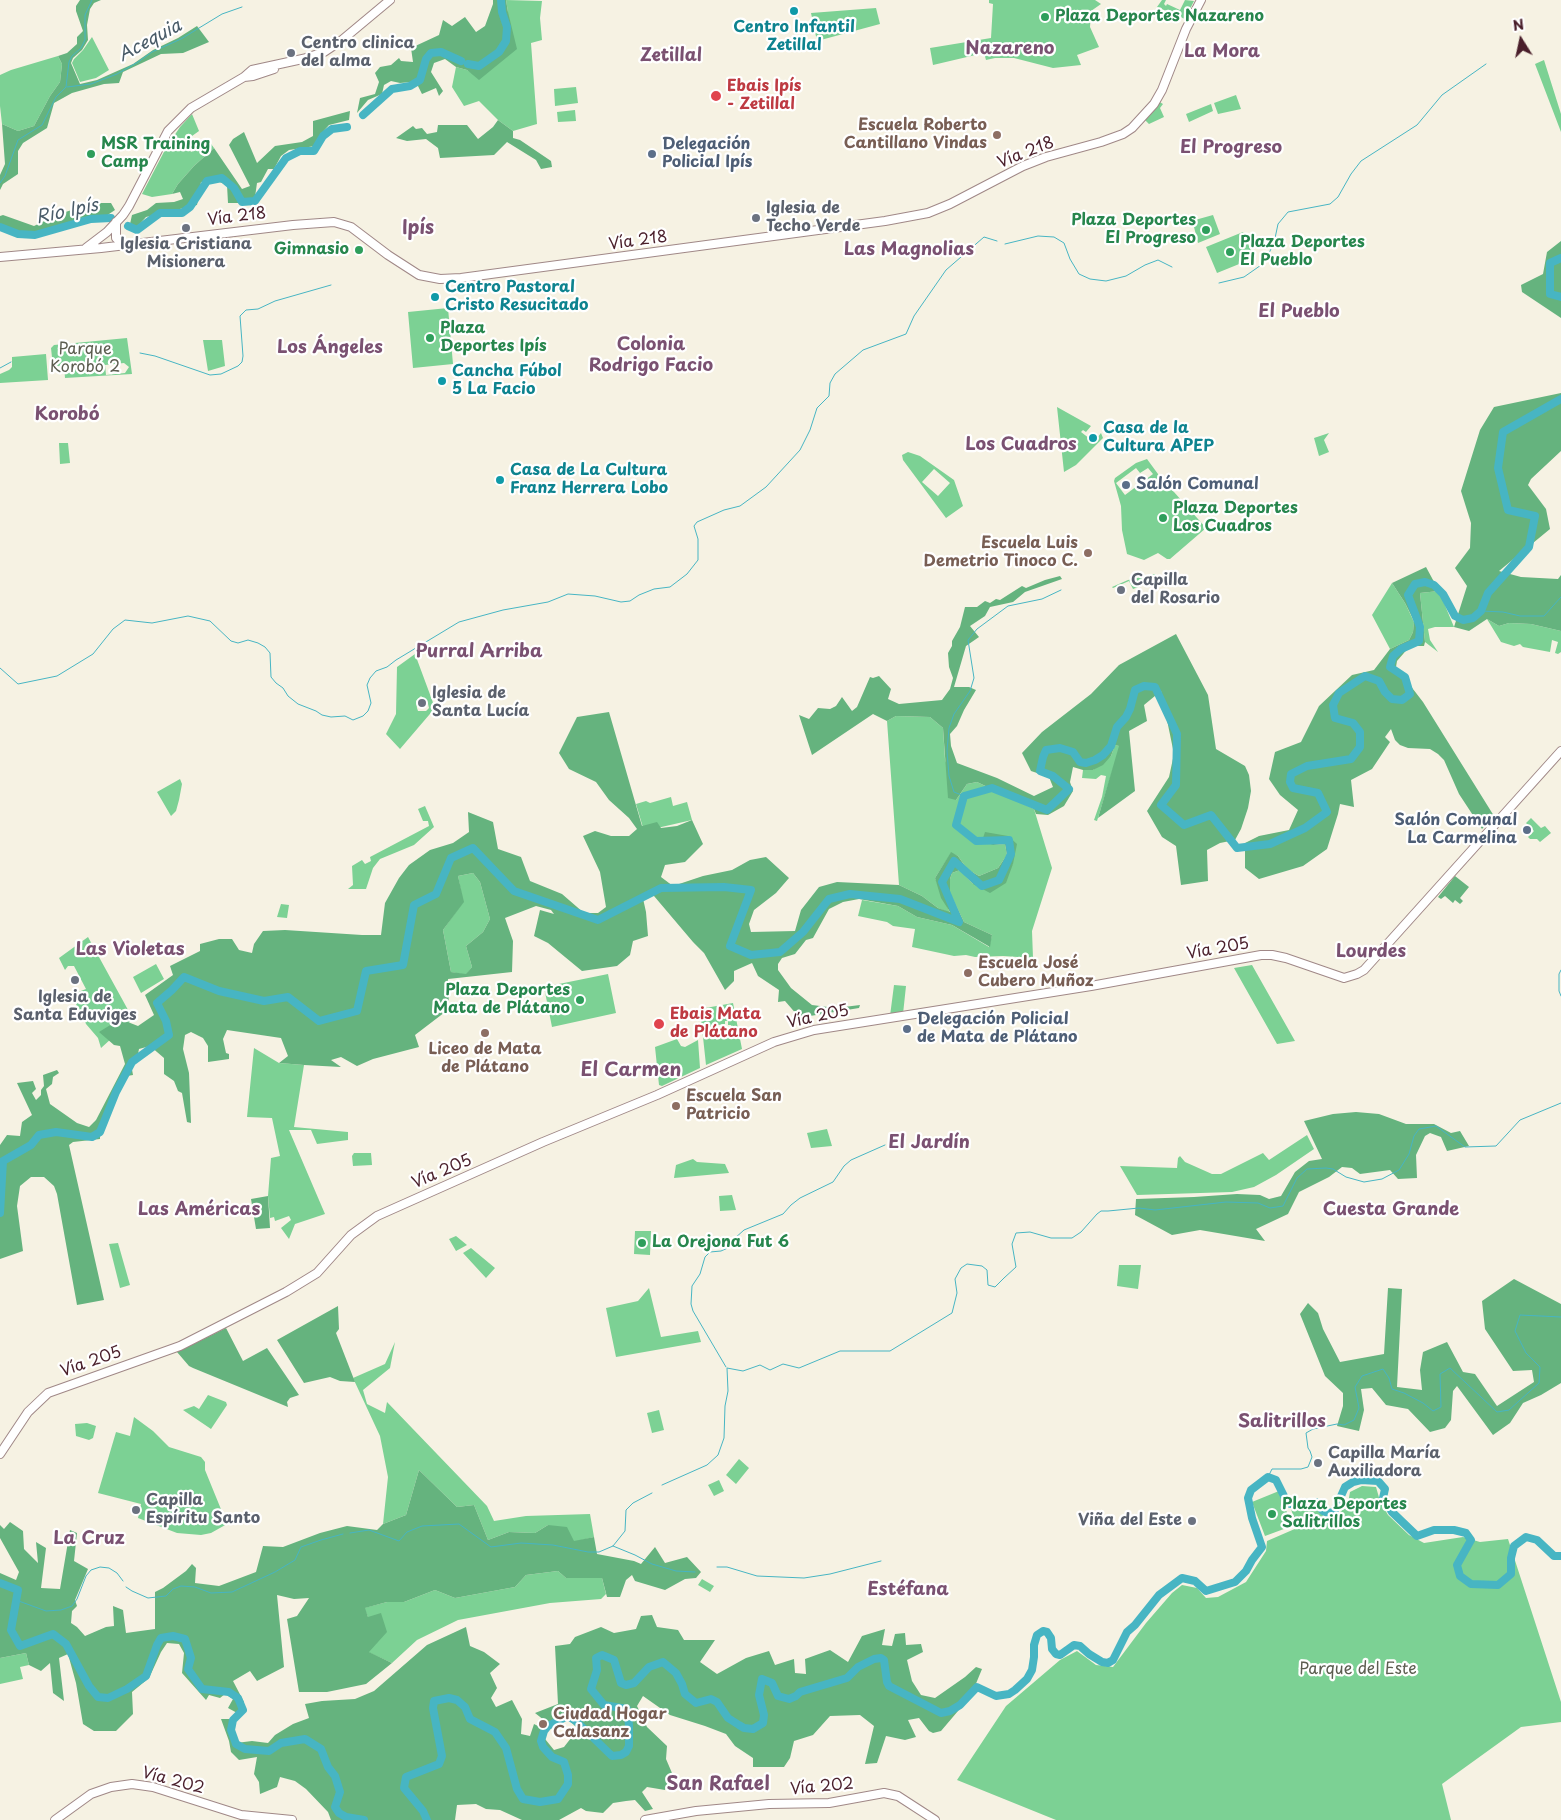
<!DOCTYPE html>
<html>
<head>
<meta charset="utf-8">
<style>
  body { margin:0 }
  #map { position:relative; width:1561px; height:1820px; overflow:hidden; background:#f6f2e3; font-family:"Playpen Sans",sans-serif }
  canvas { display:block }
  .north { position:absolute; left:1496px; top:15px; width:50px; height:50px; -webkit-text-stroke:4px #fff; paint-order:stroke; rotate:350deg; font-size:14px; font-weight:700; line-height:20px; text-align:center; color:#4a1f2b }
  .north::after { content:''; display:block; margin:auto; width:18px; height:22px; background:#4a1f2b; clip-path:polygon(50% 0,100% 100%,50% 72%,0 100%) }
</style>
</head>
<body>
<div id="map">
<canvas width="1561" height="1820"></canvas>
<div class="north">N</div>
</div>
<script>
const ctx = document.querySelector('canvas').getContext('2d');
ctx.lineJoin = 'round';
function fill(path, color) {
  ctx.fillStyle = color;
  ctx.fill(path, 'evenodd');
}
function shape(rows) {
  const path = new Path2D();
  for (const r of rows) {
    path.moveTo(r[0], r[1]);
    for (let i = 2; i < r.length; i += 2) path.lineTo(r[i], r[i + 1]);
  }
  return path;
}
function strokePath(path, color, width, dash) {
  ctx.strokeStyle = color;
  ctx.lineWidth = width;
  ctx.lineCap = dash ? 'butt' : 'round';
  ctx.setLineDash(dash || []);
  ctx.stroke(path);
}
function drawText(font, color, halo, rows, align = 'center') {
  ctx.font = font + ' "Playpen Sans",sans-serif';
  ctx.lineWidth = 4.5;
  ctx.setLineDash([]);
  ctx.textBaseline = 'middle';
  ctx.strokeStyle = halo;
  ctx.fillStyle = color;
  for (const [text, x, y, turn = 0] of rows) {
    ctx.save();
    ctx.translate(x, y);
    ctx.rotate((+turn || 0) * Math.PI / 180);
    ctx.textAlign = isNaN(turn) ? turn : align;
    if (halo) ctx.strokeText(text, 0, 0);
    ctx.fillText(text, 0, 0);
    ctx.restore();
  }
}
const green = shape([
  [506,0,542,1,540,18,542,40,531,43,537,124,513,131,498,120,479,101,464,106,452,87,456,67,467,70,475,75,508,12],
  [989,0,1095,0,1101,4,1091,11,1090,27,1099,47,1077,55,1081,65,1053,68,1014,58,995,58,986,60,984,53,933,65,930,48,991,38,993,4,989,3],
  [1162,0,1166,0,1164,4,1166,6,1167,4,1180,10,1185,0,1194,1,1185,19,1157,7],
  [876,8,880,24,817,41,811,13],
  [92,37,109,70,96,78,80,82,72,63,74,59,83,50],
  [58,56,62,64,60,82,50,96,34,126,18,131,2,124,0,106,0,75,11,70],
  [1544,60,1561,114,1561,132,1535,64],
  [576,87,578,103,555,106,554,89],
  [1236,95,1241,109,1218,114,1214,103],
  [1158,101,1163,104,1160,108,1164,117,1149,124,1144,119],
  [1211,104,1213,111,1189,122,1186,114],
  [575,110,576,121,558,122,557,112],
  [192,114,199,131,185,141,191,152,209,141,214,148,194,166,178,184,172,194,152,197,142,194,166,148,180,127],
  [1213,215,1220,234,1198,243,1193,223,1195,220],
  [1243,232,1254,258,1217,273,1206,247],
  [448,308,453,364,413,368,408,312],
  [127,338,132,374,65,378,64,365,53,367,51,348,54,345],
  [124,363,129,367,125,373,106,375,105,365],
  [203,340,222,340,225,366,208,371],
  [46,354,48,380,0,383,0,374,9,370,12,367,12,357],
  [1057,407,1091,426,1086,432,1083,430,1081,432,1094,442,1101,433,1103,438,1076,465,1064,472],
  [1329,433,1324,440,1329,452,1319,456,1314,438],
  [59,443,68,443,70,463,60,464],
  [908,452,920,456,954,480,963,506,946,518,903,460,902,455],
  [934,469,950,483,938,496,922,482],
  [1147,459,1158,474,1206,528,1170,559,1167,559,1158,553,1144,560,1127,554,1122,530,1121,506,1114,481,1115,478,1136,463],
  [1136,468,1140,473,1148,468,1153,474,1125,495,1116,483],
  [1155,574,1157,580,1133,589,1129,581,1113,588,1112,587,1128,580],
  [1392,583,1405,603,1414,622,1413,632,1409,640,1390,649,1372,615],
  [1439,591,1454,627,1435,627,1428,629,1430,640,1438,652,1425,642,1420,593],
  [1487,619,1499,626,1509,623,1531,624,1561,631,1561,652,1558,654,1555,653,1558,642,1552,640,1550,652,1523,647,1520,644,1514,646,1501,642],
  [415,654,435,708,400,749,386,734,396,714,397,667],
  [421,696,424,699,423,701,427,701,428,704,429,708,426,711,418,711,417,708,416,701],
  [896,716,930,717,943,728,945,759,956,800,967,784,977,782,1034,809,1052,868,1032,931,1033,958,1003,956,975,957,966,955,954,956,912,947,915,929,893,926,887,922,858,916,862,900,898,906,917,917,952,925,989,947,992,935,964,922,950,893,950,879,952,873,960,870,973,884,1013,864,1008,836,993,845,1005,844,1007,855,998,868,979,876,967,869,958,856,951,853,935,878,950,913,938,908,922,896,899,885,887,721],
  [1115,745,1120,746,1097,821,1094,820,1102,797,1106,776,1101,775,1096,779,1082,778,1083,770,1093,770,1111,756],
  [180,779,182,784,179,800,176,811,171,816,157,792],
  [671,797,673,806,687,802,692,820,644,831,636,804,646,801,650,803],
  [425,806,434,827,414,845,380,859,373,868,366,889,348,889,353,885,352,866,362,860,365,864,371,861,370,857,429,826,428,821,423,821,418,809],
  [1531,818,1541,828,1545,826,1551,833,1540,842,1537,839,1530,839,1528,837,1534,831,1526,823],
  [473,873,480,882,490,919,483,932,466,946,472,967,466,975,451,972,443,930,463,902,458,876],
  [281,904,289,905,287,918,277,917],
  [88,937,133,1019,101,1048,98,1038,86,1024,80,1010,78,1010,73,994,86,989,74,966,68,966,65,970,59,958],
  [156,964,164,979,141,993,133,977],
  [1252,965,1295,1041,1277,1044,1234,968],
  [608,974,616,1013,552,1027,544,987],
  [894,985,906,986,903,1014,890,1016],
  [733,1003,742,1049,706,1065,700,1009],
  [725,1021,728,1021,728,1025,731,1025,732,1030,729,1031,730,1036,728,1037,727,1034,713,1036,710,1030,712,1029,712,1026,725,1024],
  [677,1039,681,1046,685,1047,698,1040,700,1068,662,1086,659,1085,655,1047],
  [254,1048,279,1063,304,1065,294,1127,348,1132,348,1140,317,1144,311,1130,289,1130,325,1214,295,1224,289,1239,281,1228,291,1220,289,1216,275,1221,274,1217,270,1218,268,1196,271,1158,280,1156,272,1118,247,1117],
  [827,1129,832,1146,811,1148,807,1133],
  [1307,1135,1314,1149,1276,1175,1254,1187,1232,1192,1137,1195,1120,1166,1177,1168,1178,1158,1180,1156,1185,1162,1212,1174,1221,1174,1263,1153,1269,1160],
  [354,1153,371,1153,372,1165,353,1166,352,1156],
  [693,1159,697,1162,725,1164,729,1173,674,1178,676,1165],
  [732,1195,736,1210,720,1211,719,1196],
  [635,1231,651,1231,650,1255,634,1254],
  [456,1236,467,1245,456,1251,449,1239],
  [118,1243,130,1285,120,1288,109,1244],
  [471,1248,495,1268,486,1278,463,1253],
  [1119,1265,1141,1265,1138,1289,1117,1286],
  [649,1288,661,1337,698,1331,701,1342,616,1357,606,1308,638,1301],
  [395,1342,390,1368,363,1390,367,1404,385,1413,387,1402,487,1506,494,1521,526,1516,590,1514,594,1537,574,1542,548,1525,535,1533,509,1532,488,1540,474,1505,457,1507,419,1470,406,1515,383,1524,388,1477,380,1436,353,1378,385,1364],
  [208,1395,226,1402,227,1405,211,1429,183,1410,194,1406,199,1409],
  [659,1410,664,1430,652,1433,647,1413],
  [134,1417,153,1431,169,1447,201,1457,205,1462,205,1470,227,1524,211,1533,201,1535,177,1533,138,1518,141,1504,98,1493,116,1432,130,1436],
  [87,1423,96,1426,93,1438,89,1440,76,1436,75,1424],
  [739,1459,749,1468,736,1484,726,1475],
  [719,1480,724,1491,714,1496,708,1485],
  [1362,1486,1376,1487,1380,1501,1388,1515,1409,1535,1424,1543,1463,1537,1480,1542,1508,1539,1561,1702,1561,1722,1521,1727,1442,1784,1451,1820,1056,1820,957,1780,1006,1706,1060,1660,1077,1651,1096,1665,1113,1667,1146,1623,1172,1593,1182,1585,1197,1588,1206,1598,1218,1597,1246,1582,1266,1551,1267,1541,1297,1528,1291,1509,1315,1506,1325,1518,1337,1516,1348,1503,1350,1492],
  [1279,1491,1292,1526,1265,1536,1252,1502],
  [558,1571,566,1578,602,1578,606,1594,601,1599,550,1603,458,1620,417,1640,392,1663,368,1652,368,1617,364,1608,387,1602,404,1602,435,1590,455,1598,515,1587,526,1575],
  [702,1579,714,1586,710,1592,698,1585],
  [26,1653,29,1665,20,1667,23,1679,0,1684,0,1658]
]);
const forest = shape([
  [80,0,101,0,94,3,90,9,87,25,88,40,82,50,73,58,71,63,80,84,97,80,133,64,153,50,178,38,197,26,209,42,183,53,161,54,123,72,119,83,104,84,72,93,54,103,47,128,23,143,18,151,18,174,3,184,0,190,0,175,5,164,2,124,18,131,34,126,50,96,60,82,62,64,58,56,67,53,77,44,77,37,83,31,76,11,76,6],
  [493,0,506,0,508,12,517,49,479,80,467,70,456,67,445,59,434,63,431,72,443,91,439,96,436,88,422,94,417,84,411,82,400,83,391,81,384,85,382,94,368,100,357,113,360,98,375,94,379,82,375,73,380,67,391,65,399,58,401,61,413,62,411,48,439,35,443,20,452,26,465,17,476,32,485,26,493,4],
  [350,111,349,120,329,125,321,134,322,145,289,150,281,156,274,169,268,169,261,182,257,183,255,197,246,203,228,203,227,185,217,181,201,182,197,205,146,217,137,227,130,224,132,215,147,210,156,203,174,202,183,199,180,192,172,194,178,184,194,166,214,148,242,189,250,186,229,145,233,139,244,132,257,163,275,146,302,142,313,136,313,121],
  [498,120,513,131,513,138,520,140,551,161,552,167,541,169,536,160,507,142,494,155,440,158,438,148,426,139,407,141,396,138,413,126,416,129,422,128,427,134,437,132,438,125,467,125,478,139,493,127],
  [94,203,111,203,115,210,106,216,81,218,68,227,35,235,18,234,0,226,0,216,3,215,34,226,59,214],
  [1561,241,1561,318,1522,292,1521,285,1543,274,1547,252],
  [1561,393,1561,451,1531,479,1528,485,1546,509,1550,529,1499,571,1521,577,1558,579,1561,575,1561,631,1531,624,1509,623,1499,626,1487,619,1469,631,1454,627,1467,586,1455,568,1470,548,1471,523,1461,491,1480,430,1494,407],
  [1426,567,1439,591,1420,593,1425,642,1424,646,1410,646,1397,661,1396,667,1423,702,1494,816,1482,829,1459,794,1444,760,1438,754,1430,749,1408,748,1400,745,1395,740,1391,729,1385,737,1390,742,1372,769,1351,780,1354,807,1340,804,1338,814,1327,849,1303,866,1259,879,1245,868,1245,843,1259,836,1289,830,1298,810,1280,795,1269,779,1275,752,1301,742,1319,706,1352,675,1374,670,1390,649,1409,640,1413,632,1414,621,1405,603,1392,583],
  [1060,576,1062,579,1025,592,1013,602,990,607,985,616,970,626,979,637,966,646,954,687,969,687,976,690,964,710,957,726,950,734,951,746,957,763,997,778,1034,796,1053,787,1049,777,1031,771,1022,753,1042,732,1091,694,1119,665,1176,634,1208,695,1216,749,1245,766,1249,775,1251,791,1248,808,1241,829,1235,840,1220,843,1207,850,1208,881,1181,885,1176,846,1162,837,1147,811,1169,777,1174,754,1161,691,1144,705,1147,721,1129,731,1135,791,1098,818,1119,746,1115,745,1111,756,1103,765,1093,770,1083,770,1073,767,1070,782,1073,791,1064,806,1048,815,1036,814,1034,809,977,782,967,784,956,800,948,798,943,728,930,717,896,716,887,721,873,714,812,755,799,715,809,719,818,708,830,709,836,706,842,697,852,711,857,707,870,677,873,678,879,676,891,689,888,699,899,704,942,700,950,689,953,678,949,667,948,653,952,646,952,641,960,627,965,607,977,607,985,601,990,603,996,599,1000,600,1022,586,1026,588,1045,580],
  [609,712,642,826,657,822,661,828,677,826,692,820,703,844,685,862,665,865,661,877,673,886,703,876,732,870,750,860,766,857,789,878,776,893,754,910,749,924,751,932,795,931,801,910,819,887,837,882,899,885,922,896,938,908,950,912,941,898,935,878,951,852,958,856,967,869,979,876,998,868,1007,855,1005,844,993,845,982,841,985,832,1008,836,1017,844,1013,864,1006,883,990,893,973,884,960,870,952,873,950,879,950,893,964,922,992,935,990,947,952,925,917,917,898,906,859,899,843,902,829,909,813,938,806,940,795,954,782,958,778,964,778,970,791,988,812,1005,836,1008,860,1005,859,1008,810,1016,798,1016,785,1001,778,1002,779,990,758,976,752,963,734,971,734,981,725,990,704,953,693,942,654,896,651,890,642,894,646,912,648,936,633,941,630,955,617,966,582,971,548,943,534,936,540,910,554,914,551,910,536,906,505,918,513,941,512,972,448,979,449,1009,415,1035,419,1047,373,1059,357,1066,341,1057,331,1060,341,1067,304,1065,279,1063,288,1056,281,1038,227,1030,223,1039,226,1053,229,1054,229,1059,208,1062,208,1046,203,1038,191,1032,185,1035,183,1049,189,1073,191,1123,187,1122,182,1093,178,1091,174,1081,164,1074,164,1058,150,1046,139,1049,138,1054,131,1064,133,1075,121,1077,117,1093,100,1136,100,1139,73,1142,69,1145,104,1300,77,1305,57,1194,54,1186,44,1177,31,1177,20,1186,17,1206,23,1251,0,1259,0,1145,7,1135,20,1136,22,1122,32,1115,17,1083,33,1081,36,1089,32,1093,36,1100,41,1095,41,1090,44,1086,43,1075,57,1070,59,1073,53,1077,52,1084,46,1089,50,1104,77,1123,89,1127,96,1120,125,1064,120,1046,114,1045,99,1032,120,1019,138,1026,154,1015,145,995,173,975,170,966,200,951,200,944,219,939,232,939,239,950,252,953,254,944,263,931,285,930,362,935,381,935,385,903,399,878,409,865,430,850,453,843,469,832,468,812,493,822,498,849,521,857,530,881,562,894,584,913,598,913,606,907,600,872,583,836,595,831,611,836,629,836,637,829,629,818,609,800,596,782,569,769,559,753,577,717],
  [473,873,480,882,490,919,483,932,466,946,472,967,466,974,451,972,443,930,464,902,458,876],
  [1455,876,1469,887,1460,898,1463,901,1460,904,1455,900,1453,903,1445,896,1441,899,1438,897],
  [1356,1112,1379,1114,1406,1124,1434,1124,1451,1133,1460,1131,1469,1146,1447,1151,1441,1137,1430,1133,1425,1136,1416,1155,1417,1178,1398,1179,1390,1170,1360,1174,1352,1168,1342,1167,1329,1177,1299,1192,1288,1214,1256,1229,1265,1241,1200,1230,1172,1235,1135,1215,1136,1199,1194,1197,1237,1194,1260,1195,1269,1199,1281,1196,1295,1172,1309,1161,1322,1159,1304,1121,1333,1114],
  [268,1196,270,1228,256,1229,251,1199],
  [1514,1279,1561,1304,1561,1383,1541,1395,1523,1403,1510,1423,1493,1435,1457,1386,1453,1391,1451,1420,1445,1428,1430,1432,1408,1409,1386,1405,1372,1388,1361,1389,1364,1410,1359,1431,1337,1426,1343,1406,1343,1393,1325,1376,1300,1314,1308,1303,1318,1313,1323,1329,1340,1362,1384,1354,1388,1288,1402,1289,1397,1387,1422,1390,1420,1370,1423,1352,1447,1342,1463,1372,1475,1374,1497,1406,1534,1382,1532,1370,1513,1371,1485,1329,1482,1301],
  [338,1306,339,1329,336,1333,355,1382,340,1381,330,1377,304,1383,277,1340],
  [226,1328,243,1361,267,1348,299,1395,290,1398,287,1402,288,1407,193,1368,189,1366,177,1352],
  [419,1470,457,1507,474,1505,488,1540,509,1532,535,1533,548,1525,567,1527,574,1541,594,1537,597,1554,634,1561,641,1564,655,1547,665,1563,687,1557,701,1572,696,1578,685,1579,665,1590,635,1581,632,1575,626,1580,620,1597,607,1597,602,1578,566,1578,558,1571,526,1575,515,1587,455,1598,435,1590,404,1602,387,1602,365,1608,368,1617,381,1613,387,1632,369,1652,392,1663,366,1684,327,1692,299,1692,287,1619,297,1616,309,1598,294,1599,277,1595,284,1667,257,1681,250,1671,233,1681,244,1702,239,1714,228,1708,233,1699,225,1694,220,1698,209,1695,206,1700,182,1673,184,1653,179,1644,167,1643,161,1652,149,1678,132,1692,133,1714,116,1731,94,1731,83,1724,76,1683,68,1654,59,1658,64,1701,53,1693,50,1663,41,1671,29,1665,26,1653,0,1658,0,1573,16,1580,19,1572,0,1538,0,1525,4,1529,10,1522,23,1531,24,1549,38,1563,36,1542,46,1548,41,1588,60,1589,70,1530,77,1533,74,1561,88,1569,75,1600,77,1606,72,1611,71,1623,77,1627,85,1636,106,1627,114,1626,113,1606,123,1610,126,1633,155,1629,155,1592,163,1588,186,1571,192,1564,196,1568,195,1583,219,1586,256,1572,263,1546,283,1547,320,1533,347,1526,377,1530,383,1524,406,1515],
  [652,1615,657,1627,678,1630,684,1640,715,1640,700,1662,717,1674,746,1658,769,1651,775,1665,794,1659,795,1673,806,1674,805,1659,830,1650,848,1662,862,1636,885,1629,882,1645,892,1646,895,1634,905,1633,906,1645,921,1644,923,1652,907,1660,912,1681,921,1695,935,1698,965,1677,976,1667,982,1669,975,1686,958,1711,941,1731,933,1733,929,1731,919,1718,908,1720,916,1737,905,1740,886,1736,877,1763,865,1764,874,1726,860,1715,830,1716,813,1735,794,1741,790,1758,784,1767,753,1767,753,1758,735,1746,726,1734,705,1726,670,1715,643,1696,637,1706,647,1727,667,1746,666,1759,672,1773,665,1790,647,1787,642,1792,653,1809,645,1811,635,1800,626,1801,613,1803,603,1813,586,1811,581,1808,559,1820,522,1820,500,1810,486,1809,476,1804,457,1805,455,1820,331,1820,328,1812,306,1789,295,1781,280,1777,277,1787,260,1794,259,1782,254,1774,257,1757,239,1760,231,1752,229,1741,221,1719,229,1719,236,1743,252,1741,268,1743,275,1735,293,1724,309,1718,305,1704,322,1701,355,1699,374,1691,427,1645,466,1627,470,1646,484,1652,500,1664,490,1673,497,1688,491,1698,496,1707,512,1700,522,1719,521,1734,530,1736,534,1724,542,1728,541,1734,554,1750,564,1747,578,1729,565,1716,549,1724,535,1713,558,1704,555,1646,570,1644,575,1637,601,1627,614,1633,636,1629,641,1616]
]);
const stream = shape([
  [67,87,91,84,117,74,138,62,152,52,181,39,222,14,242,7],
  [0,183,5,176,18,140,42,125,56,97,66,87,69,62,72,56,81,48,85,40,85,15,92,0],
  [1005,244,1038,236,1054,237,1064,243,1070,259,1079,274,1090,279,1106,281,1126,276,1145,265,1158,260,1172,267],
  [1219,283,1244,277,1264,263,1274,243,1278,224,1288,212,1330,204,1338,197,1351,174,1361,161,1417,125,1442,95,1486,64],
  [140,353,155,356,210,375,221,374,238,366,242,362,243,356,240,316,246,310,258,309,275,301,331,285],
  [0,368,11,362],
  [1481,611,1503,612,1520,616,1544,616,1561,597],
  [0,668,18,684,57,676,93,654,113,629,125,620,152,623,188,616,210,621,231,641,238,643,248,640,258,643,265,647,270,653,271,677,276,683,283,688,288,696,298,704,316,711,322,715,331,717,345,716,353,720,363,716,368,711,371,703,367,685,370,678,376,671,387,667,396,660,459,622,503,610,548,602,568,594,595,596,621,602,630,601,639,595,654,589,670,587,687,574,698,560,698,539,694,526,697,522,724,510,740,506,766,487,800,450,810,430,817,408,829,396,830,383,835,374,863,350,906,334,914,316,946,270,984,237,997,241],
  [964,796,954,792,949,776,947,751,949,728,954,714,970,691,974,678,968,640,977,629,1008,606,1042,599,1061,590],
  [1561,970,1559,974,1559,991,1561,996],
  [726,1367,693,1311,691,1304,692,1286,700,1274,705,1257,710,1252,721,1251,730,1247,734,1239,744,1230,783,1214,791,1205,800,1198,833,1182,844,1166,851,1160,885,1145],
  [1268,1477,1272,1469,1301,1469,1308,1467,1312,1457,1310,1451,1308,1448,1306,1433,1313,1429,1337,1424,1344,1425,1354,1420,1359,1408,1355,1387,1362,1376,1383,1369,1389,1378,1392,1389,1404,1393,1423,1403,1433,1411,1441,1407,1440,1374,1450,1368,1497,1412,1509,1410,1539,1383,1540,1367,1526,1353,1515,1331,1520,1315,1561,1317],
  [662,1485,707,1465,718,1455,724,1438,725,1406,728,1391,727,1368,743,1371,760,1365,770,1370,783,1364,799,1368,840,1351,890,1351,952,1313,957,1293,955,1279,961,1268,967,1264,982,1266,987,1270,988,1285,995,1287,1004,1278,1016,1267,1012,1244,1016,1233,1030,1232,1051,1238,1072,1238,1081,1232,1097,1214,1101,1211,1108,1211,1139,1208,1155,1210,1226,1202,1258,1203,1270,1208,1283,1206,1297,1178,1307,1169,1326,1168,1333,1169,1346,1177,1364,1182,1382,1179,1399,1170,1409,1154,1414,1136,1419,1129,1436,1126,1465,1147,1496,1146,1520,1120,1561,1103],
  [350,1533,369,1530,399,1541,407,1532,422,1526,459,1524,491,1547,521,1543,553,1545,588,1552,599,1552,613,1546,625,1531,626,1510,633,1503,652,1493],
  [613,1546,635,1555,652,1564,676,1571,695,1572],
  [717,1567,727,1567,757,1576,804,1578,830,1574,881,1561],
  [126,1587,132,1591,148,1598,166,1596,173,1589,181,1586,195,1587,211,1593,232,1592,275,1572,295,1560,301,1547,321,1540,343,1534],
  [16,1600,46,1611,61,1610,72,1606,77,1599,86,1576,91,1570,100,1567,109,1568,117,1573,123,1581]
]);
const river = shape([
  [468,64,479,66,499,52,506,41,507,27,502,12,501,0],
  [363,115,392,89,410,86,420,80,426,59,431,53,441,52,461,61],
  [128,226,137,230,160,213,182,213,190,207,207,181,222,178,234,188,242,202,255,201,286,158,300,151,314,151,323,136,332,129,347,127],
  [0,227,18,234,35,235,91,219,111,218],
  [1561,258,1550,263,1550,294,1561,297],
  [0,1213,3,1161,31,1145,39,1135,56,1132,92,1137,100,1132,116,1092,132,1062,169,1035,166,1021,157,1003,172,990,184,977,219,991,264,1001,288,997,319,1021,357,1011,366,971,403,965,414,905,436,894,451,858,473,848,514,891,598,920,661,888,724,887,751,890,730,946,751,955,780,952,803,932,829,899,850,894,900,899,959,922,942,882,954,861,982,886,999,880,1011,854,1009,840,976,841,956,825,964,796,992,788,1047,810,1069,789,1053,776,1040,771,1043,757,1046,750,1060,748,1073,752,1080,762,1086,763,1095,760,1103,755,1111,746,1117,727,1126,717,1130,709,1135,690,1144,686,1155,687,1177,734,1176,785,1161,805,1184,825,1211,815,1237,848,1270,844,1305,828,1327,812,1318,793,1293,788,1290,782,1291,774,1307,766,1351,759,1360,747,1360,732,1353,723,1335,718,1333,705,1339,693,1365,676,1379,681,1385,692,1392,699,1402,700,1410,694,1405,677,1390,667,1393,656,1401,649,1419,641,1420,627,1408,595,1415,584,1425,582,1434,585,1443,594,1455,616,1463,620,1473,618,1481,611,1488,593,1529,547,1535,516,1508,510,1498,468,1503,432,1561,399],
  [0,1583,18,1590,11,1630,20,1646,53,1634,66,1644,89,1686,98,1697,108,1698,127,1689,146,1676,157,1645,161,1638,173,1636,185,1639,191,1658,188,1669,202,1689,229,1692,238,1698,243,1710,233,1720,231,1730,236,1744,245,1749,269,1751,281,1743,305,1739,321,1749,328,1767,335,1776,340,1792,335,1807,339,1813,346,1817,364,1820],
  [427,1820,423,1811,404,1788,406,1777,439,1764,442,1756,433,1708,434,1701,449,1698,457,1700,465,1707,470,1719,495,1732,506,1748,517,1789,523,1799,540,1802,558,1799,568,1784,568,1775,564,1762,552,1757,543,1747,541,1741,544,1731,548,1726,568,1716,576,1721,612,1756,621,1755,626,1752,629,1746,629,1725,627,1709,604,1705,591,1689,597,1670,596,1658,602,1655,614,1660,621,1683,626,1685,634,1683,649,1667,663,1662,676,1673,682,1684,685,1694,696,1703,711,1699,717,1702,728,1718,739,1725,744,1728,753,1729,763,1723,764,1715,759,1695,762,1679,772,1683,778,1696,789,1699,796,1696,800,1692,847,1678,858,1667,874,1659,881,1658,884,1660,887,1682,889,1686,941,1713,950,1711,960,1705,977,1687,996,1696,1009,1694,1015,1690,1027,1679,1032,1670,1034,1657,1034,1645,1037,1635,1043,1631,1047,1632,1051,1638,1052,1649,1056,1654,1060,1655,1074,1645,1080,1646,1089,1654,1102,1662,1108,1663,1113,1660,1127,1632,1135,1625,1159,1595,1182,1578,1195,1581,1206,1591,1235,1582,1246,1571,1252,1560,1262,1547,1252,1518,1248,1498,1251,1490,1268,1477,1276,1480,1285,1498,1290,1504,1316,1502,1323,1511,1328,1513,1334,1512,1345,1487,1353,1482,1361,1480,1378,1481,1385,1489,1383,1498,1392,1512,1417,1536,1434,1530,1454,1530,1466,1533,1471,1540,1457,1565,1460,1576,1471,1584,1498,1585,1511,1574,1511,1558,1514,1546,1526,1537,1537,1540,1554,1556,1561,1556]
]);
const secondary = shape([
  [303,59,324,52,342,40,390,0],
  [244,77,253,76,274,69],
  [116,222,116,238,122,244,126,245],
  [86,248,107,232,123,215,129,206,168,131,191,108,244,77,252,70,307,58],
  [0,257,101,248,293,225,334,222,351,227,388,255,419,275,440,279,461,278,885,221,928,213,950,204,1023,166,1046,157,1101,142,1123,134,1132,128,1154,104,1162,90,1186,29,1201,0],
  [0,1454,28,1412,48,1393,180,1346,286,1292,317,1273,351,1235,377,1216,543,1142,657,1095,774,1042,814,1030,1091,986,1261,955,1272,955,1286,958,1344,978,1357,974,1364,970,1561,751],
  [55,1820,91,1794,111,1787,132,1784,153,1787,241,1815,292,1820],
  [645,1820,696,1811,769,1804,829,1803,884,1793,898,1796,935,1820]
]);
const markers = [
  [794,11,5,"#0f9aa8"],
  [1045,17,5,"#2e9e5b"],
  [291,53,5,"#6b7280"],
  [716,96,6,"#e0444e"],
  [997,135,5,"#8d6e63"],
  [91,154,5,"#2e9e5b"],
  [652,154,5,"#5c6f8a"],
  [756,218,5,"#6b7280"],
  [186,228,5,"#6b7280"],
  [1206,230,5,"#2e9e5b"],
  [359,250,5,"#2e9e5b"],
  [1230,252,5,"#2e9e5b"],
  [435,297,5,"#0f9aa8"],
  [430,338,5,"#2e9e5b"],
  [442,381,5,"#0f9aa8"],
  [1093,438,5,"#0f9aa8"],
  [500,480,5,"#0f9aa8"],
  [1126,485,5,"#5c6f8a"],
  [1163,518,5,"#2e9e5b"],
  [1088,553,5,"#8d6e63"],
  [1121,590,5,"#6b7280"],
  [422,703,5,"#6b7280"],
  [1527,830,5,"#5c6f8a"],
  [968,973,5,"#8d6e63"],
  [75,980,5,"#6b7280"],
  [580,1000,5,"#2e9e5b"],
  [659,1024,6,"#e0444e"],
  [907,1029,5,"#5c6f8a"],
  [485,1033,5,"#8d6e63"],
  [676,1106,5,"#8d6e63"],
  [642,1243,5,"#2e9e5b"],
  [1318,1463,5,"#6b7280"],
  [136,1510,5,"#6b7280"],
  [1272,1514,5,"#2e9e5b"],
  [1192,1521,5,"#6b7280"],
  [543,1724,5,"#8d6e63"]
];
const leisureNames = [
  ["Plaza Deportes Nazareno",1055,17],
  ["MSR Training",101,145],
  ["Camp",101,163],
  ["Plaza Deportes",1196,221,"right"],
  ["El Progreso",1196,239,"right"],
  ["Plaza Deportes",1240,243],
  ["El Pueblo",1240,261],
  ["Gimnasio",349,250,"right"],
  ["Plaza",440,329],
  ["Deportes Ipís",440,347],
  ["Plaza Deportes",1173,509],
  ["Los Cuadros",1173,527],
  ["Plaza Deportes",570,991,"right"],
  ["Mata de Plátano",570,1009,"right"],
  ["La Orejona Fut 6",652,1243],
  ["Plaza Deportes",1282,1505],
  ["Salitrillos",1282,1523]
];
const cultureNames = [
  ["Centro Infantil",794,28,"center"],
  ["Zetillal",794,46,"center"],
  ["Centro Pastoral",445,288],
  ["Cristo Resucitado",445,306],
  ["Cancha Fúbol",452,372],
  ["5 La Facio",452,390],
  ["Casa de la",1103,429],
  ["Cultura APEP",1103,447],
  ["Casa de La Cultura",510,471],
  ["Franz Herrera Lobo",510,489]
];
const worshipNames = [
  ["Centro clinica",301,44],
  ["del alma",301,62],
  ["Iglesia de",766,209],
  ["Techo Verde",766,227],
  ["Iglesia Cristiana",186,245,"center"],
  ["Misionera",186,263,"center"],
  ["Capilla",1131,581],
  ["del Rosario",1131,599],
  ["Iglesia de",432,694],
  ["Santa Lucía",432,712],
  ["Iglesia de",75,998,"center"],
  ["Santa Eduviges",75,1016,"center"],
  ["Capilla María",1328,1454],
  ["Auxiliadora",1328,1472],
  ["Capilla",146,1501],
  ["Espíritu Santo",146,1519],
  ["Viña del Este",1182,1521,"right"]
];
const healthNames = [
  ["Ebais Ipís",727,87],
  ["- Zetillal",727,105],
  ["Ebais Mata",670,1015],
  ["de Plátano",670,1033]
];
const educationNames = [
  ["Escuela Roberto",987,126,"right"],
  ["Cantillano Vindas",987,144,"right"],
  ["Escuela Luis",1078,544,"right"],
  ["Demetrio Tinoco C.",1078,562,"right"],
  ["Escuela José",978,964],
  ["Cubero Muñoz",978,982],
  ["Liceo de Mata",485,1050,"center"],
  ["de Plátano",485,1068,"center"],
  ["Escuela San",686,1097],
  ["Patricio",686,1115],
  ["Ciudad Hogar",553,1715],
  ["Calasanz",553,1733]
];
const serviceNames = [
  ["Delegación",662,145],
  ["Policial Ipís",662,163],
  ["Salón Comunal",1136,485],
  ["Salón Comunal",1517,821,"right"],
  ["La Carmelina",1517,839,"right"],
  ["Delegación Policial",917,1020],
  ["de Mata de Plátano",917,1038]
];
const streetNames = [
  ["Vía 218",1026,153,-22],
  ["Vía 218",237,217,-7],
  ["Vía 218",638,241,-8],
  ["Vía 205",1218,949,-10],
  ["Vía 205",818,1017,-12],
  ["Vía 205",442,1172,-23],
  ["Vía 205",91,1362,-19],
  ["Vía 202",173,1781,15],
  ["Vía 202",822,1787,-5]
];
const parkNames = [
  ["Parque",85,350],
  ["Korobó 2",85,368],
  ["Parque del Este",1358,1670]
];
const waterNames = [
  ["Acequia",150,41,-28],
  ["Río Ipís",67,212,-12]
];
const neighbourhoodNames = [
  ["Nazareno",1010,49],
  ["La Mora",1222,52],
  ["Zetillal",671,56],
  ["El Progreso",1231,148],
  ["Las Magnolias",909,250],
  ["El Pueblo",1299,312],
  ["Colonia",651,345],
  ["Rodrigo Facio",651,366],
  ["Los Ángeles",330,348],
  ["Korobó",67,415],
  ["Los Cuadros",1021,445],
  ["Purral Arriba",479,652],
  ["Las Violetas",130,950],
  ["Lourdes",1371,952],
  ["El Jardín",929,1143],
  ["Las Américas",199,1210],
  ["Cuesta Grande",1391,1210],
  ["Salitrillos",1282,1422],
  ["La Cruz",89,1539],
  ["Estéfana",908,1590]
];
const quarterNames = [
  ["Ipís",418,229],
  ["El Carmen",631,1071],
  ["San Rafael",718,1785]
];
fill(green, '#7cd194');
fill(forest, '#65b37e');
strokePath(stream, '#47b5c3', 1);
strokePath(river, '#47b5c3', 8);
strokePath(secondary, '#a08887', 10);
strokePath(secondary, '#fff', 8);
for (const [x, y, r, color] of markers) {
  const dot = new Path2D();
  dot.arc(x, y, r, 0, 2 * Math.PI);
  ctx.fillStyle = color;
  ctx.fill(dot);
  strokePath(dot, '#fff', 2);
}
drawText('bold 16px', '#27864d', '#fff', leisureNames, 'left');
drawText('bold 16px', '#0d838f', '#fff', cultureNames, 'left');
drawText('bold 16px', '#5b616d', '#fff', worshipNames, 'left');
drawText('bold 16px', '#be3a42', '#fff', healthNames, 'left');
drawText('bold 16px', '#785e54', '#fff', educationNames, 'left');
drawText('bold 16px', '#4e5e75', '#fff', serviceNames, 'left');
drawText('16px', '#4a1f2b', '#fff', streetNames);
drawText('16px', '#5c5d50', '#fff', parkNames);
drawText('italic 18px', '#495b68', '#fff', waterNames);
drawText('bold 18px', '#7a5171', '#fff', neighbourhoodNames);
drawText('bold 19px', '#7a5171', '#fff', quarterNames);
</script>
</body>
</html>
